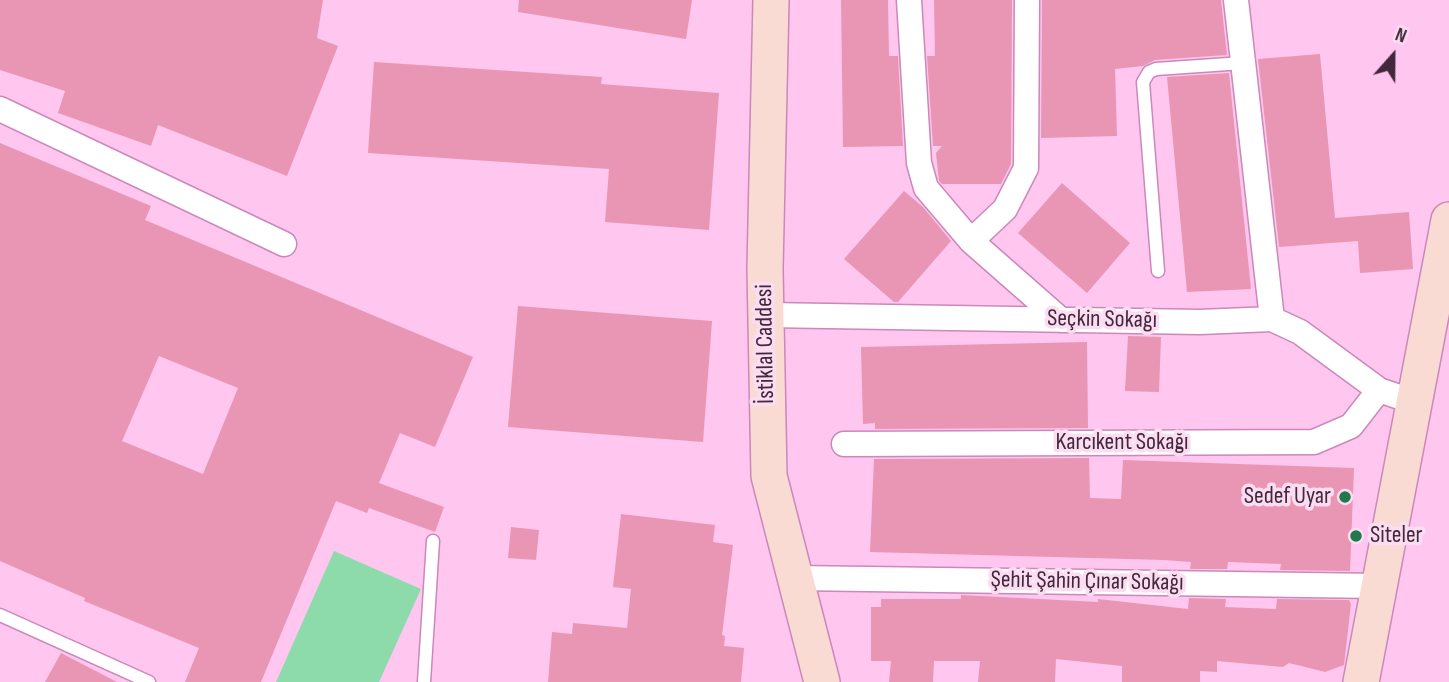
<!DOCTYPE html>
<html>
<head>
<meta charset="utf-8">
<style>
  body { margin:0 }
  #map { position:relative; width:1449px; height:682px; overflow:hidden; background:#ffc6ef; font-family:"Sofia Sans Condensed",sans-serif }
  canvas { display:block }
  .north { position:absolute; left:1358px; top:21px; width:70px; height:70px; -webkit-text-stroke:5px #fbddf2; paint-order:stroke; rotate:21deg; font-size:19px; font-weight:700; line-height:28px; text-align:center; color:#43273c }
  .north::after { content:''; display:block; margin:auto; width:24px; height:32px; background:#43273c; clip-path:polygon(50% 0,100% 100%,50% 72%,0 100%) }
</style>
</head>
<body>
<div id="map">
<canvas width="1449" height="682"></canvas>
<div class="north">N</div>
</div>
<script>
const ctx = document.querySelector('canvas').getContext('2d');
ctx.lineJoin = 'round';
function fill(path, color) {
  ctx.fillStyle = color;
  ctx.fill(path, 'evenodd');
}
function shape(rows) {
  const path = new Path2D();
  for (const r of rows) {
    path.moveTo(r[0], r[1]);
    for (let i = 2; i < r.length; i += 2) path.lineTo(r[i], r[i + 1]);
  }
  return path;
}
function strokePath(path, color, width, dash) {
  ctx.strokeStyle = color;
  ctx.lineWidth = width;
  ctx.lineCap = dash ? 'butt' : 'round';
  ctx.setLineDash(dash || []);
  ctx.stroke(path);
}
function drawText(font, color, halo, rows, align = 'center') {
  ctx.font = font + ' "Sofia Sans Condensed",sans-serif';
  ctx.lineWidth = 7;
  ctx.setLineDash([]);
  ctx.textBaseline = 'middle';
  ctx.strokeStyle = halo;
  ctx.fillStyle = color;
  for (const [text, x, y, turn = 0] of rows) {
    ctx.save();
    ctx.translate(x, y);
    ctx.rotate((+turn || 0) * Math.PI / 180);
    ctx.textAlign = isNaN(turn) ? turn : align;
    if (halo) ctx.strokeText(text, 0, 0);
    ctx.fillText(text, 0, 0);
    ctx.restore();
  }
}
const green = shape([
  [334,551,421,589,379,682,276,682]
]);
const building = shape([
  [0,0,323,0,317,38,338,46,287,176,158,125,151,146,58,113,65,91,0,70],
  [519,0,692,0,686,39,518,12],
  [841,0,888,0,889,56,898,56,903,146,843,147],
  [934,0,1012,0,1011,164,1001,184,942,184,939,181,936,153,942,146,933,146,927,56,935,56],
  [1042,0,1221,0,1227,55,1155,60,1143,66,1115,69,1117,136,1041,138],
  [1320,54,1335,218,1409,212,1413,269,1360,273,1358,241,1279,247,1258,59],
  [374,62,602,77,601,84,719,93,709,230,605,222,609,169,368,153],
  [1229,73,1251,289,1187,292,1167,77],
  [0,143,151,206,145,220,473,357,435,447,400,433,379,483,444,507,435,532,369,508,367,513,336,501,261,682,185,682,199,648,84,601,85,598,0,561],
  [159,356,238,388,203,474,122,441],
  [1062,183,1130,243,1087,293,1018,233],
  [904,191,923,207,951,241,898,302,894,302,844,259],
  [518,306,712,321,703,442,508,427],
  [1128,336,1161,337,1159,392,1125,391],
  [1087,342,1088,428,875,429,875,423,863,424,861,347],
  [1089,458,1090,498,1121,499,1123,460,1354,468,1350,571,1280,570,1281,564,1228,562,1227,569,1190,569,1191,562,1164,560,870,552,874,459],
  [621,514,715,525,713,542,733,545,722,635,725,636,724,646,744,648,741,682,548,682,552,632,572,634,573,623,627,628,631,589,613,587],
  [511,527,539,530,536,560,508,558],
  [961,595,1098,602,1098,599,1188,609,1189,598,1226,599,1225,607,1276,609,1277,599,1349,600,1351,604,1344,665,1325,672,1289,663,1283,667,1217,661,1217,672,1200,671,1200,682,1122,682,1122,666,1056,659,1055,682,978,682,980,661,934,661,933,682,889,682,891,661,871,661,871,607,881,607,881,599,961,599],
  [61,653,117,682,45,682]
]);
const lane = shape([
  [1158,271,1143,82,1149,72,1156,69,1243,63],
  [0,615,149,682],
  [424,682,433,541]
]);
const street = shape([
  [909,0,919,163,926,188,971,241,1061,320],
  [1236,0,1272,319],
  [0,109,284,244],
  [971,241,1005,209,1026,168,1027,0],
  [766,315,1200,322,1272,319,1300,332,1379,390,1414,402],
  [844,444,1314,442,1351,426,1379,390],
  [794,578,1379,586]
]);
const secondary = shape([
  [771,0,765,269,769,476,822,682],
  [1361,682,1449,220]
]);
const markers = [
  [1345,497,7,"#22784c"],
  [1356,536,7,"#22784c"]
];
const streetNames = [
  ["Seçkin Sokağı",1102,320,1],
  ["İstiklal Caddesi",766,344,-91],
  ["Karcıkent Sokağı",1122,443],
  ["Şehit Şahin Çınar Sokağı",1087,582,1]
];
const poiNames = [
  ["Sedef Uyar",1331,497],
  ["Siteler",1370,536,"left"]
];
fill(green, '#8ddbab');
fill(building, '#e996b4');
strokePath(lane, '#cb88ba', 15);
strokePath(street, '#cb88ba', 27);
strokePath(secondary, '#cb88ba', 38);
strokePath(lane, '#fff', 12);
strokePath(street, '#fff', 24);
strokePath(secondary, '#f9dbd3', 35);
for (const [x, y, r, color] of markers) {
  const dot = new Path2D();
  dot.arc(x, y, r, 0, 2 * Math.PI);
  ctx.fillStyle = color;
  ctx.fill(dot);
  strokePath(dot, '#fbddf2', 2.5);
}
drawText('24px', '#43273c', '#fbddf2', streetNames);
drawText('24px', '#43273c', '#fbddf2', poiNames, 'right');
</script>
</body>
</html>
